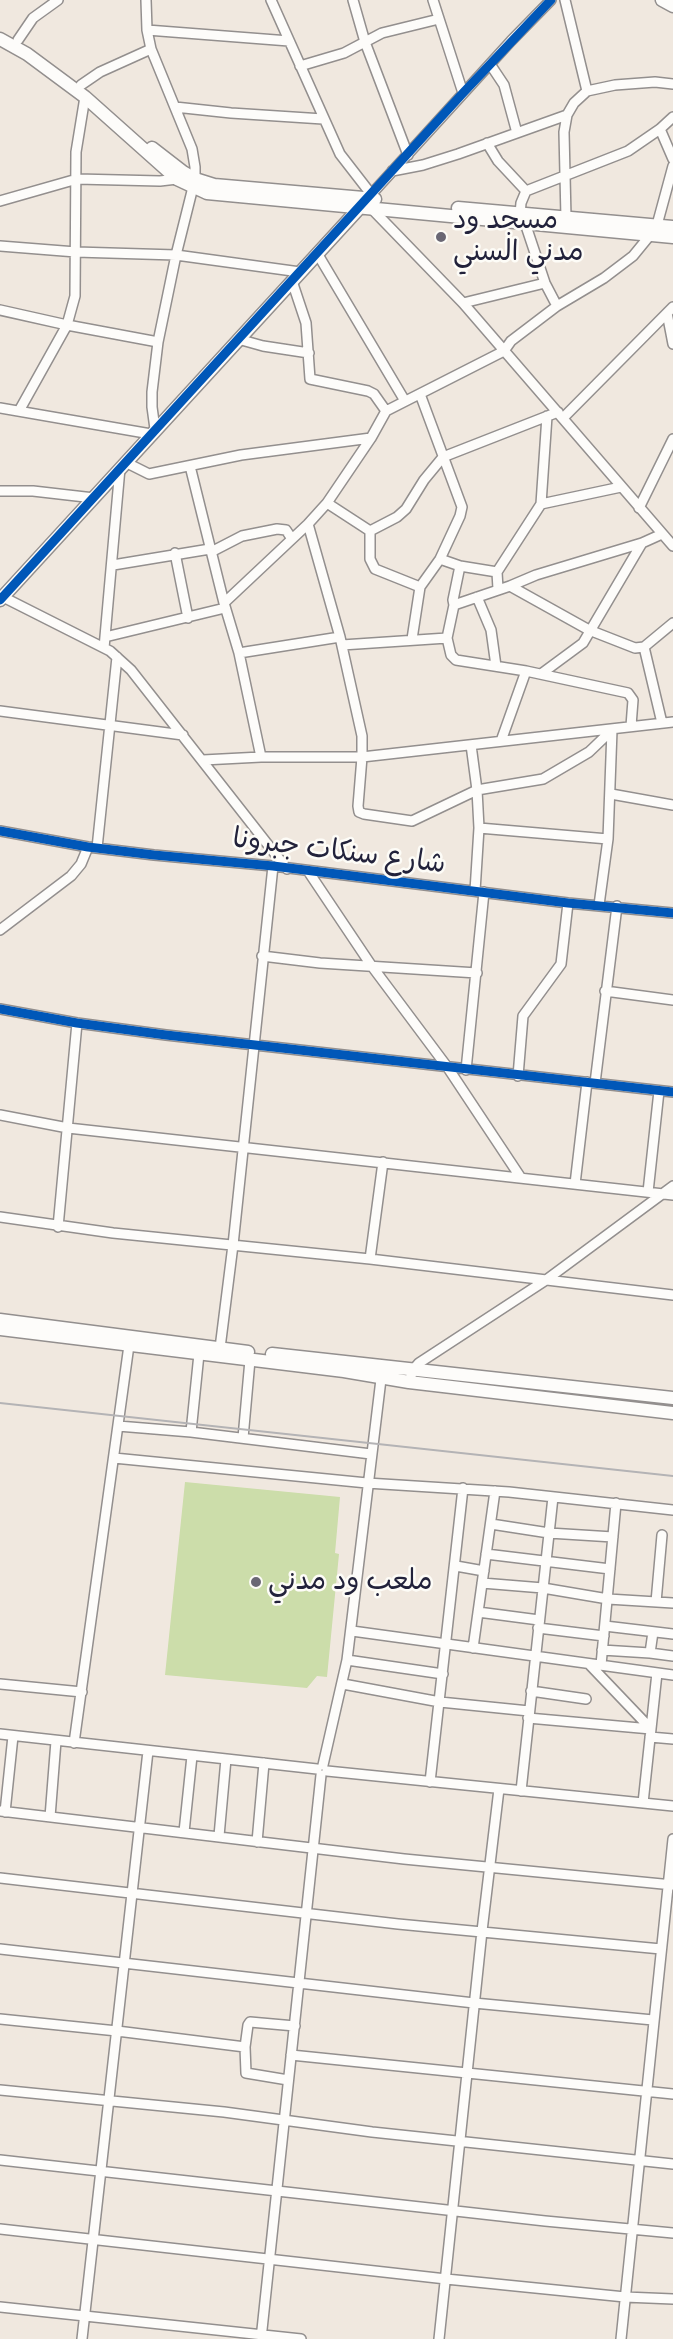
<!DOCTYPE html>
<html>
<head>
<meta charset="utf-8">
<style>
  body { margin:0 }
  canvas { display:block; background:#f0e8df }
</style>
</head>
<body>
<canvas width="673" height="2339"></canvas>
<script>
const ctx = document.querySelector('canvas').getContext('2d');
ctx.lineJoin = 'round';
function fill(path, color) {
  ctx.fillStyle = color;
  ctx.fill(path, 'evenodd');
}
function shape(rows) {
  const path = new Path2D();
  for (const r of rows) {
    path.moveTo(r[0], r[1]);
    for (let i = 2; i < r.length; i += 2) path.lineTo(r[i], r[i + 1]);
  }
  return path;
}
function strokePath(path, color, width, dash) {
  ctx.strokeStyle = color;
  ctx.lineWidth = width;
  ctx.lineCap = dash ? 'butt' : 'round';
  ctx.setLineDash(dash || []);
  ctx.stroke(path);
}
function drawText(font, color, halo, rows, align = 'center') {
  ctx.font = font + ' Caveat,"Playpen Sans Arabic",sans-serif';
  ctx.lineWidth = 5;
  ctx.setLineDash([]);
  ctx.textBaseline = 'middle';
  ctx.strokeStyle = halo;
  ctx.fillStyle = color;
  for (const [text, x, y, turn = 0] of rows) {
    ctx.save();
    ctx.translate(x, y);
    ctx.rotate((+turn || 0) * Math.PI / 180);
    ctx.textAlign = isNaN(turn) ? turn : align;
    if (halo) ctx.strokeText(text, 0, 0);
    ctx.fillText(text, 0, 0);
    ctx.restore();
  }
}
const green = shape([
  [185,1482,340,1497,335,1553,339,1554,327,1677,317,1676,307,1688,165,1675]
]);
const street = shape([
  [146,0,147,30,151,49,192,149,195,167,195,179,176,255,158,342,152,392,152,407,155,429],
  [271,0,340,154,371,194],
  [353,0,365,42,408,155],
  [433,0,463,93],
  [565,0,587,91],
  [147,30,289,41],
  [18,40,33,18,58,0],
  [490,64,504,85,517,133],
  [300,66,344,53,382,33,439,19],
  [81,85,100,72,151,49],
  [175,107,231,113,323,119],
  [660,129,673,159],
  [487,143,498,161,526,191],
  [392,171,423,165,458,154,567,115],
  [367,199,511,41,551,0],
  [0,201,77,179,160,181,177,179,179,177],
  [371,208,463,303,673,546],
  [520,214,521,203,526,191,628,151,660,129,673,117],
  [566,218,564,132,567,115,574,103,587,91,615,85,655,82,673,84],
  [525,223,545,283,557,306],
  [657,225,673,166],
  [0,246,76,252,176,255,300,272],
  [317,253,405,401],
  [292,281,306,323,310,379,368,391,374,394,386,411],
  [463,303,545,283],
  [0,310,67,325,158,342],
  [667,313,673,344],
  [238,339,263,346,309,353],
  [0,408,151,434],
  [19,411,67,325,75,296,76,152,85,97],
  [563,418,673,307],
  [125,462,149,474,241,455,371,438],
  [190,466,224,603,239,653,261,757],
  [0,491,33,491,94,498],
  [327,503,370,531],
  [541,504,621,487],
  [639,508,673,439],
  [308,524,340,637,362,736,362,757,358,806,359,812,364,814,412,821,477,790,543,779,589,752,612,730],
  [211,552,242,536,277,529,286,530,292,539],
  [175,553,188,618],
  [440,559,460,566,497,572],
  [113,565,210,549],
  [510,586,589,630,635,648,644,647,673,623],
  [420,587,375,569,370,559,370,531,397,517,406,509,424,480,443,457,558,412],
  [498,589,497,572,541,504,547,416],
  [3,597,110,651,131,670,287,869],
  [477,597,491,630,496,666],
  [224,603,308,524,327,503,371,438,386,411,504,351,511,341,557,306,604,278,633,256,651,234],
  [454,605,453,600,460,566],
  [105,637,225,608],
  [412,639,420,587,440,559,460,516,462,507,420,394],
  [342,645,447,638],
  [644,647,662,723],
  [104,648,120,468],
  [239,653,340,637],
  [541,674,583,643,642,543,662,534],
  [0,711,183,735],
  [631,726,633,700,628,693,526,671,456,660,451,655,447,638,454,605,510,586,536,575,642,543],
  [501,741,526,671],
  [471,745,477,790,479,828,475,891],
  [203,760,261,757,362,757,673,722],
  [611,794,673,805],
  [479,828,608,839],
  [0,831,88,847,154,855,273,866,568,903,673,913],
  [97,848,117,657],
  [308,871,371,965,448,1068,521,1178],
  [599,905,608,839,612,730],
  [0,930,71,876,81,864,88,847],
  [262,956,320,963,477,973],
  [605,991,673,1000],
  [0,1009,77,1023,166,1035,673,1092],
  [466,1070,484,892],
  [518,1076,523,1016,561,964,568,903],
  [595,1083,617,906],
  [0,1115,68,1128,673,1195],
  [575,1184,587,1082],
  [648,1192,659,1091],
  [0,1217,113,1233,370,1259,673,1295],
  [58,1227,77,1023],
  [370,1259,383,1162],
  [220,1348,233,1245,273,866],
  [409,1382,413,1370,419,1363,546,1280,673,1186],
  [118,1426,191,1432,371,1454],
  [191,1432,199,1354],
  [243,1438,250,1360],
  [114,1458,367,1483,509,1492,673,1510],
  [491,1524,549,1533,613,1537],
  [486,1554,610,1569],
  [456,1566,484,1571],
  [482,1583,543,1588,608,1599,673,1603],
  [656,1602,662,1535],
  [478,1612,539,1620],
  [605,1626,673,1634],
  [538,1628,604,1636],
  [352,1631,673,1675],
  [473,1648,495,1491],
  [602,1650,650,1653,653,1632],
  [650,1653,673,1656],
  [347,1660,443,1674],
  [589,1664,651,1729],
  [601,1665,616,1503],
  [0,1684,82,1692],
  [343,1684,440,1702,529,1711],
  [531,1691,586,1699],
  [528,1718,651,1729],
  [0,1734,317,1769],
  [650,1737,673,1739],
  [74,1743,130,1338],
  [323,1765,347,1660,382,1371],
  [327,1771,673,1806],
  [430,1782,463,1488],
  [521,1791,553,1497],
  [643,1803,657,1673],
  [0,1811,404,1859,673,1885],
  [5,1812,13,1736],
  [50,1817,56,1741],
  [184,1832,192,1756],
  [219,1836,226,1759],
  [257,1842,264,1763],
  [0,1878,398,1924,661,1949],
  [0,1949,474,2003,653,2020],
  [0,2019,117,2031,245,2047],
  [291,2055,673,2094],
  [288,2080,246,2073,245,2047,248,2025,250,2022,295,2026],
  [0,2090,224,2112,372,2132,673,2164],
  [0,2160,545,2221,673,2233],
  [0,2229,446,2279,625,2297,673,2299],
  [0,2307,301,2339],
  [82,2339,148,1751],
  [261,2339,321,1775],
  [439,2339,482,1931,499,1789],
  [621,2339,673,1839]
]);
const secondary = shape([
  [662,0,673,6],
  [0,39,27,54,85,97,177,179,207,193,673,237],
  [152,148,183,172,195,179,214,185,375,199],
  [458,208,673,227],
  [0,600,364,203],
  [0,1320,248,1352],
  [0,1329,344,1371,409,1382,673,1413],
  [272,1354,673,1398]
]);
const rail = shape([
  [0,1403,673,1476]
]);
const cycleway = shape([
  [0,600,463,93,551,0],
  [0,831,88,847,154,855,273,866,568,903,673,913],
  [0,1009,77,1023,166,1035,673,1092]
]);
const markers = [
  [441,237,6,"#6a6774"],
  [256,1582,6,"#6a6774"]
];
const poiNames = [
  ["مسجد ود",453,221],
  ["مدني السني",453,253],
  ["ملعب ود مدني",268,1582]
];
const streetNames = [
  ["شارع سنكات جبرونا",339,852,7]
];
fill(green, '#cda');
strokePath(street, '#938f8e', 12);
strokePath(secondary, '#938f8e', 15);
strokePath(street, '#fdfcfa', 9);
strokePath(secondary, '#fdfcfa', 12);
strokePath(rail, '#b4b3b5', 2);
strokePath(cycleway, '#0057b8', 9);
for (const [x, y, r, color] of markers) {
  const dot = new Path2D();
  dot.arc(x, y, r, 0, 2 * Math.PI);
  ctx.fillStyle = color;
  ctx.fill(dot);
  strokePath(dot, '#fdfcf7', 2);
}
drawText('28px', '#22223b', '#fdfcf7', poiNames, 'left');
drawText('28px', '#22223b', '#fdfcf7', streetNames);
</script>
</body>
</html>
